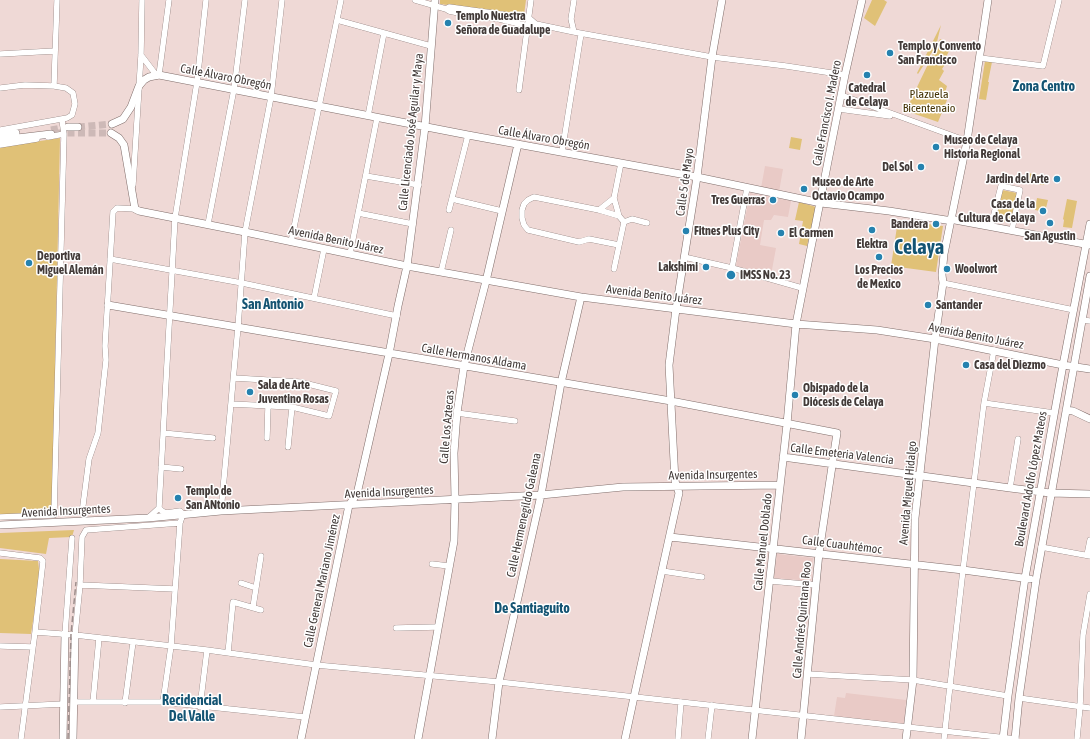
<!DOCTYPE html>
<html>
<head>
<meta charset="utf-8">
<style>
  body { margin:0 }
  canvas { display:block; background:#efd9d6 }
</style>
</head>
<body>
<canvas width="1090" height="739"></canvas>
<script>
const ctx = document.querySelector('canvas').getContext('2d');
ctx.lineJoin = 'round';
function fill(path, color) {
  ctx.fillStyle = color;
  ctx.fill(path, 'evenodd');
}
function shape(rows) {
  const path = new Path2D();
  for (const r of rows) {
    path.moveTo(r[0], r[1]);
    for (let i = 2; i < r.length; i += 2) path.lineTo(r[i], r[i + 1]);
  }
  return path;
}
function strokePath(path, color, width, dash) {
  ctx.strokeStyle = color;
  ctx.lineWidth = width;
  ctx.lineCap = dash ? 'butt' : 'round';
  ctx.setLineDash(dash || []);
  ctx.stroke(path);
}
function drawText(font, color, halo, rows, align = 'center') {
  ctx.font = font + ' "Asap Condensed",sans-serif';
  ctx.lineWidth = 3;
  ctx.setLineDash([]);
  ctx.textBaseline = 'middle';
  ctx.strokeStyle = halo;
  ctx.fillStyle = color;
  for (const [text, x, y, turn = 0] of rows) {
    ctx.save();
    ctx.translate(x, y);
    ctx.rotate((+turn || 0) * Math.PI / 180);
    ctx.textAlign = isNaN(turn) ? turn : align;
    if (halo) ctx.strokeText(text, 0, 0);
    ctx.fillText(text, 0, 0);
    ctx.restore();
  }
}
const built = shape([
  [765,166,783,169,779,192,761,188],
  [750,193,791,201,788,217,774,215,771,220,764,220,760,245,776,248,771,275,736,266],
  [777,554,813,558,811,581,774,578],
  [846,693,906,700,904,725,834,716,837,697,845,698]
]);
const green = shape([
  [440,0,526,0,524,15,440,4],
  [872,0,884,0,887,2,875,26,864,18],
  [941,25,936,46,918,74,917,73],
  [940,39,944,41,941,47,943,49,942,50,949,51,944,61,946,63,942,69,944,71,939,80,947,86,945,93,949,95,938,122,909,112,908,106],
  [985,61,992,62,988,82,989,82,986,100,979,99],
  [791,137,802,139,800,150,789,148],
  [60,138,52,512,0,515,0,147],
  [1028,173,1045,176,1044,185,1026,182],
  [1002,190,1017,193,1011,223,995,220],
  [1037,198,1048,200,1045,212,1035,210],
  [1067,199,1077,201,1072,228,1063,227,1064,220,1063,219],
  [799,202,816,207,807,246,799,244,803,221,795,220],
  [898,220,943,226,936,272,891,266],
  [74,530,72,537,49,538,46,554,0,548,0,533],
  [0,559,38,561,40,576,31,634,0,633]
]);
const majorTunnel = shape([
  [78,127,112,124],
  [51,130,62,128],
  [57,133,111,133]
]);
const minor = shape([
  [415,0,446,9,449,11,468,15,499,19,528,26,536,24],
  [446,9,449,7,529,18,536,24,574,32,712,57,786,66,845,75],
  [337,20,431,46],
  [574,32,571,19,574,0],
  [0,54,55,51],
  [141,55,157,76],
  [980,58,1043,66,1059,0],
  [159,75,169,0],
  [54,86,57,0],
  [0,88,25,85,54,86,66,88,73,93,75,104,72,115,67,118,0,130],
  [519,90,531,0],
  [841,95,967,141],
  [839,109,890,116],
  [368,116,384,33],
  [48,137,64,134],
  [0,145,37,139],
  [562,152,581,34],
  [366,176,419,185],
  [133,185,141,55,142,0],
  [452,199,502,211],
  [449,210,468,135],
  [599,210,614,198],
  [358,213,413,224],
  [619,216,614,198,621,163],
  [208,224,234,89,245,0],
  [991,226,1001,186,1020,190,1012,230],
  [291,242,341,0],
  [619,245,589,239,579,242,528,230,524,225,522,218,522,210,524,204,528,200,534,197,599,210,619,216,624,222,632,219,647,223],
  [350,254,377,118],
  [684,257,732,268,802,288],
  [110,259,242,283,397,316],
  [732,268,747,188],
  [614,269,624,222],
  [441,272,451,230],
  [943,283,1074,310],
  [314,298,324,249],
  [1082,320,1090,321],
  [984,403,1054,413],
  [231,404,292,407,329,416,336,391,300,382,234,378],
  [457,413,515,421],
  [163,433,213,438],
  [267,438,268,406],
  [288,447,292,407],
  [161,467,181,469],
  [1010,488,1018,439],
  [159,508,162,511,166,513,180,511,183,514,180,523,171,646,163,702],
  [221,511,238,327,245,232,271,97,282,0],
  [82,513,89,459,98,433,106,360,105,346,113,212,117,208,135,209],
  [0,517,54,515,64,134,62,120],
  [148,518,159,508,175,218,197,82,206,0],
  [1041,547,1090,556],
  [0,553,40,558,43,561,35,632,21,739],
  [1087,555,1090,540],
  [432,564,449,566],
  [662,571,702,577],
  [770,581,816,585],
  [241,583,256,588],
  [80,585,175,589],
  [253,607,261,556],
  [396,628,438,627],
  [35,632,75,635,207,650,316,665,499,682,1016,739],
  [65,634,72,538],
  [75,635,80,585,82,537,86,530,180,523],
  [0,646,33,647],
  [228,653,233,602,261,610],
  [808,674,913,680,1008,696],
  [1019,698,1090,708],
  [74,702,163,702,305,717],
  [93,702,99,638],
  [125,703,133,642],
  [0,707,64,704],
  [200,707,207,650],
  [678,739,681,702],
  [708,739,712,705],
  [944,739,963,570,984,403,994,350],
  [1077,739,1080,707,1083,635,1090,594]
]);
const major = shape([
  [112,124,123,119,131,107,139,86,144,80,149,77,159,75,468,135,697,177,821,203,889,211,946,220,955,220,1090,245],
  [68,127,78,127],
  [111,133,119,138,124,145,135,209,139,211,245,232,407,266,581,297,796,324,877,330,935,339,1063,365,1090,369],
  [0,135,16,133],
  [0,140,51,134],
  [108,305,671,401,837,433,819,553,801,739],
  [1066,410,1073,411,1090,419],
  [783,457,1010,488,1050,493,1090,494],
  [0,525,148,518,221,511,541,495,623,487,780,485],
  [670,537,963,570,1030,579],
  [63,739,65,634],
  [73,739,75,635],
  [301,739,349,505,357,494,389,354,398,306,407,266,425,127,435,0],
  [418,739,454,541,455,499,454,453,457,413,464,366,486,281,518,144],
  [492,739,499,682,541,495,561,383,581,297],
  [625,739,634,697,679,493,675,481,669,365,676,309,697,177,712,57,722,0],
  [752,739,787,424,796,324,845,75,862,0],
  [906,739,913,680,915,518,935,339,943,283,942,275,944,254,967,141,988,0],
  [1003,739,1008,696,1025,578,1063,365,1090,224],
  [1015,739,1019,698,1036,580,1090,276]
]);
const rail = shape([
  [68,739,71,634,76,582]
]);
const markers = [
  [448,23,4,"#2582af"],
  [890,53,4,"#2582af"],
  [867,75,4,"#2582af"],
  [936,147,4,"#2582af"],
  [921,167,4,"#2582af"],
  [1057,179,4,"#2582af"],
  [804,189,4,"#2582af"],
  [773,200,4,"#2582af"],
  [1043,211,4,"#2582af"],
  [1050,223,4,"#2582af"],
  [936,224,4,"#2582af"],
  [872,230,4,"#2582af"],
  [686,231,4,"#2582af"],
  [781,233,4,"#2582af"],
  [879,257,4,"#2582af"],
  [29,263,4,"#2582af"],
  [706,267,4,"#2582af"],
  [947,269,4,"#2582af"],
  [731,275,5,"#2582af"],
  [928,305,4,"#2582af"],
  [966,365,4,"#2582af"],
  [250,392,4,"#2582af"],
  [795,395,4,"#2582af"],
  [178,498,4,"#2582af"]
];
const poiNames = [
  ["Templo Nuestra",456,16],
  ["Señora de Guadalupe",456,30],
  ["Templo y Convento",898,46],
  ["San Francisco",898,60],
  ["Catedral",867,88,"center"],
  ["de Celaya",867,102,"center"],
  ["Museo de Celaya",944,140],
  ["Historia Regional",944,154],
  ["Del Sol",913,167,"right"],
  ["Jardin del Arte",1049,179,"right"],
  ["Museo de Arte",812,182],
  ["Octavio Ocampo",812,196],
  ["Tres Guerras",765,200,"right"],
  ["Casa de la",1035,204,"right"],
  ["Cultura de Celaya",1035,218,"right"],
  ["Bandera",928,224,"right"],
  ["Fitnes Plus City",694,231],
  ["El Carmen",789,233],
  ["San Agustin",1050,236,"center"],
  ["Elektra",872,244,"center"],
  ["Deportiva",37,256],
  ["Miguel Alemán",37,270],
  ["Lakshimi",698,267,"right"],
  ["Woolwort",955,269],
  ["Los Precios",879,270,"center"],
  ["de Mexico",879,284,"center"],
  ["IMSS No. 23",740,275],
  ["Santander",936,305],
  ["Casa del Diezmo",974,365],
  ["Sala de Arte",258,385],
  ["Juventino Rosas",258,399],
  ["Obispado de la",803,388],
  ["Diócesis de Celaya",803,402],
  ["Templo de",186,491],
  ["San ANtonio",186,505]
];
const streetNames = [
  ["Calle Álvaro Obregón",226,77,11],
  ["Calle Francisco I. Madero",827,113,-79],
  ["Calle Licenciado José Aguilar y Maya",411,132,-84],
  ["Calle Álvaro Obregón",544,138,10],
  ["Calle 5 de Mayo",685,182,-82],
  ["Avenida Benito Juárez",336,240,12],
  ["Avenida Benito Juárez",654,295,7],
  ["Avenida Benito Juárez",976,336,11],
  ["Calle Hermanos Aldama",474,357,10],
  ["Calle Los Aztecas",447,427,-85],
  ["Calle Emeteria Valencia",842,454,7],
  ["Avenida Insurgentes",713,475,-1],
  ["Boulevard Adolfo López Mateos",1031,479,-80],
  ["Avenida Insurgentes",389,492,-3],
  ["Avenida Miguel Hidalgo",908,493,-85],
  ["Avenida Insurgentes",66,511,-3],
  ["Calle Hermenegildo Galeana",524,515,-78],
  ["Calle Manuel Doblado",763,542,-84],
  ["Calle Cuauhtémoc",842,545,7],
  ["Calle General Mariano Jiménez",322,581,-78],
  ["Calle Andrés Quintana Roo",802,620,-85]
];
const parkNames = [
  ["Plazuela",929,94],
  ["Bicentenaio",929,108]
];
const quarterNames = [
  ["Zona Centro",1044,87],
  ["San Antonio",273,305],
  ["De Santiaguito",532,609],
  ["Recidencial",192,701],
  ["Del Valle",192,717]
];
const townNames = [
  ["Celaya",919,248]
];
fill(built, '#e9cac6');
fill(green, '#e0c177');
strokePath(majorTunnel, '#cdb9b7', 7, [7, 3.5]);
strokePath(minor, '#816e6b', 6);
strokePath(major, '#816e6b', 8);
strokePath(minor, '#fff', 5.5);
strokePath(major, '#fff', 7);
strokePath(rail, '#9d8e8c', 1.5, [6, 3]);
for (const [x, y, r, color] of markers) {
  const dot = new Path2D();
  dot.arc(x, y, r, 0, 2 * Math.PI);
  ctx.fillStyle = color;
  ctx.fill(dot);
  strokePath(dot, '#fff', 1.5);
}
drawText('bold 12px', '#433b39', '#fff', poiNames, 'left');
drawText('12px', '#433b39', '#fff', streetNames);
drawText('12px', '#433204', '#fff', parkNames);
drawText('bold 14px', '#145473', '#fff', quarterNames);
drawText('bold 20px', '#145473', '#fff', townNames);
</script>
</body>
</html>
